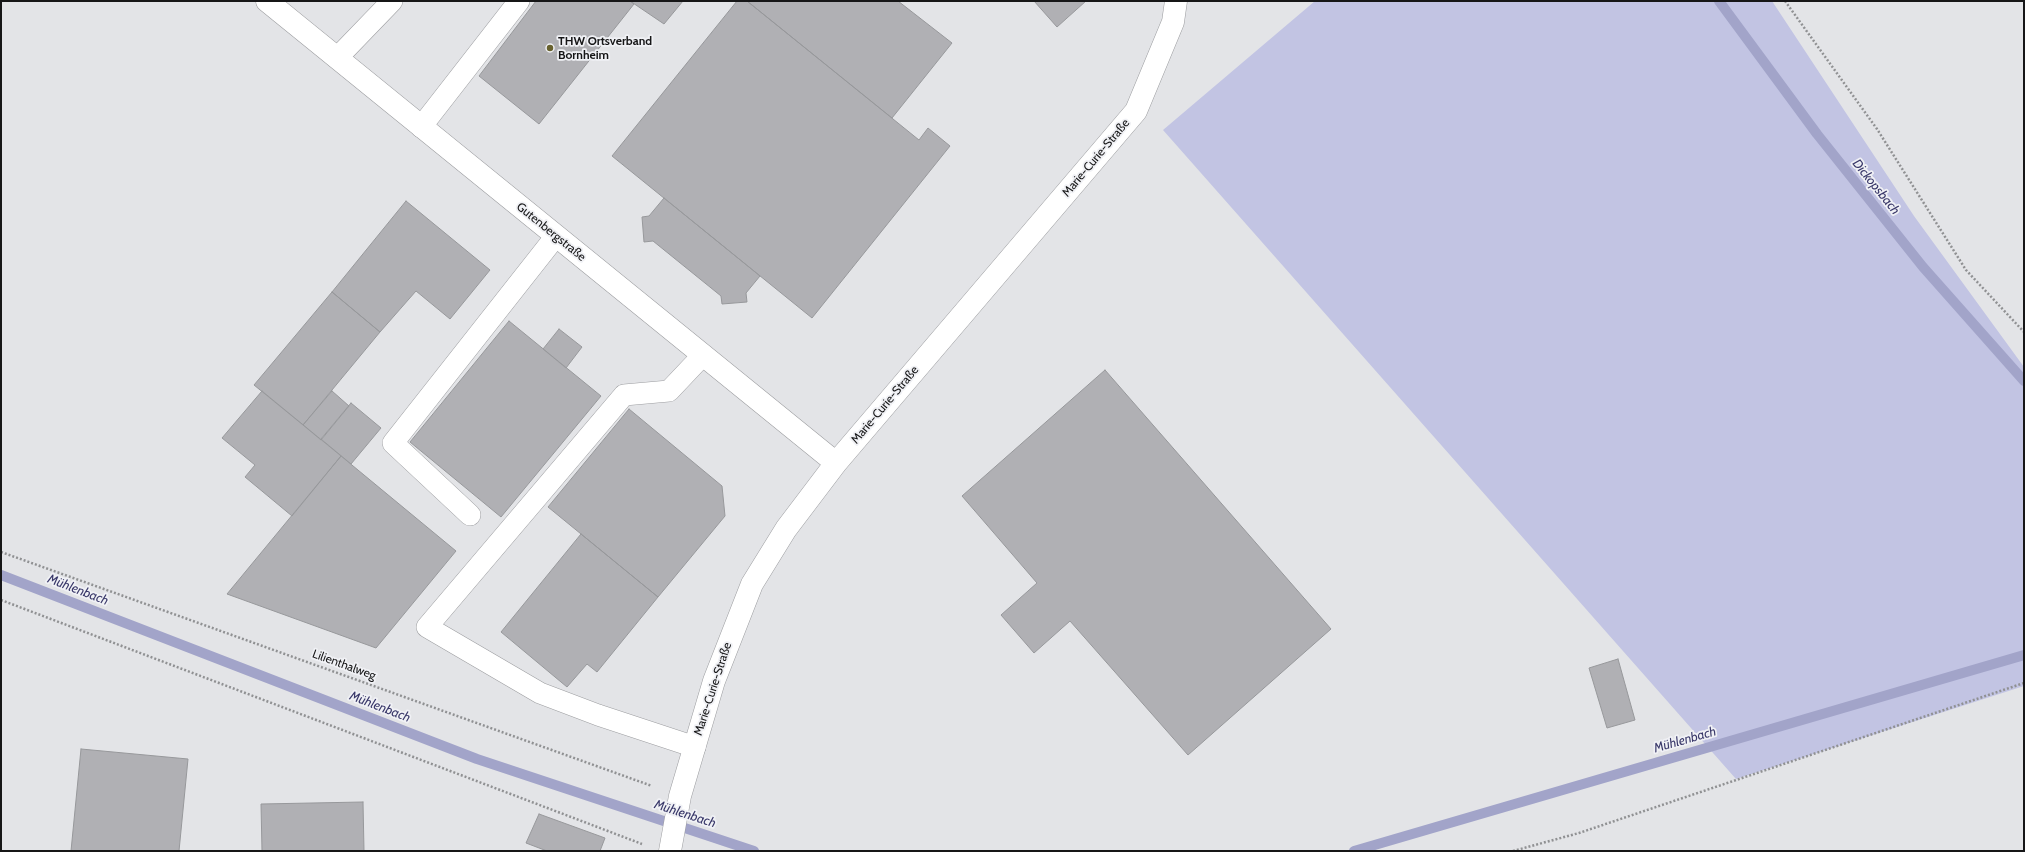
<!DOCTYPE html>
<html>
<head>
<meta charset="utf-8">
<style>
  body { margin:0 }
  #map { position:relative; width:2025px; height:852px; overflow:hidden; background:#e3e4e7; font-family:Cabin,sans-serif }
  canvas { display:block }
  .frame { position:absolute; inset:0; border:2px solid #161617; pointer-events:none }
</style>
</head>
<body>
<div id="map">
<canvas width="2025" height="852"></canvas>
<div class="frame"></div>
</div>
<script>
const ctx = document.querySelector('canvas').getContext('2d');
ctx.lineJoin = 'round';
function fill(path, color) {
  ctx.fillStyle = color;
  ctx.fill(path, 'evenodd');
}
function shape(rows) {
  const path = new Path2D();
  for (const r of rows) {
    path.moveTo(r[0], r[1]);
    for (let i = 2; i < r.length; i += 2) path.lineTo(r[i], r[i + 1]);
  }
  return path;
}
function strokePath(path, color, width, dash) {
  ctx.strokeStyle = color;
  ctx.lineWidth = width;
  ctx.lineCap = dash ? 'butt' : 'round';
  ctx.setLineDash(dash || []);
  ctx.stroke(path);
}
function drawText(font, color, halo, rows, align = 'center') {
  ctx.font = font + ' Cabin,sans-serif';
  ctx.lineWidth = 3.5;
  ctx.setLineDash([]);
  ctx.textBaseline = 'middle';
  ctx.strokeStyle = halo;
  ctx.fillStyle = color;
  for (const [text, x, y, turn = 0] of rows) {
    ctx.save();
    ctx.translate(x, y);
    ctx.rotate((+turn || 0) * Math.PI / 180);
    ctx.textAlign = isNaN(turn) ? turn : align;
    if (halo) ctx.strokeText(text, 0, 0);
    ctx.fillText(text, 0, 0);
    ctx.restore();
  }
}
const green = shape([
  [1315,1,1772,1,1914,216,2024,367,2024,686,1736,779,1163,130]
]);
const stream = shape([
  [1719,1,1817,134,1923,267,2024,381],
  [1,575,477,759,754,851],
  [1354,851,2024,655]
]);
const building = shape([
  [536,1,630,1,634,4,539,124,479,76,536,1],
  [630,1,683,1,664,24,630,1],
  [737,1,747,1,919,140,928,128,950,146,812,318,612,156,737,1],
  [747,1,898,1,952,43,892,118,747,1],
  [1034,1,1086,1,1057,27,1034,1],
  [664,198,760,276,746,293,747,302,722,304,721,296,653,241,644,242,642,217,649,216,664,198],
  [406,201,490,270,450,319,416,291,380,332,332,292,406,201],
  [332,292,380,332,303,425,254,385,332,292],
  [509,321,601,396,501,517,410,442,509,321],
  [559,329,582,347,566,368,543,349,559,329],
  [1105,370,1331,629,1188,755,1070,621,1034,653,1001,615,1037,583,962,496,1105,370],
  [262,391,341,456,292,516,245,477,255,465,222,438,262,391],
  [332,391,349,406,321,440,303,425,332,391],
  [351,403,381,428,351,464,321,439,351,403],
  [629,409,722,486,725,516,658,597,548,507,629,409],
  [341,456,456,551,376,648,227,594,341,456],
  [581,534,658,597,597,672,587,664,567,687,501,632,581,534],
  [1618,659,1635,720,1607,728,1589,668,1618,659],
  [81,749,188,759,179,851,71,851,81,749],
  [363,802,364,851,262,851,261,804,363,802],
  [539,814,605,838,600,851,547,851,526,843,539,814]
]);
const path = shape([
  [1785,1,1877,129,1966,270,2024,332],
  [1,552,652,786],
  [1,600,642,844],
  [1513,851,1579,833,2024,683]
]);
const lane = shape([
  [337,58,392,1],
  [421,127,519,1],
  [470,515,393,443,556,236],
  [695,747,598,715,540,693,427,627,624,395,669,391,703,355]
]);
const street = shape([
  [267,1,836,463],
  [670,851,680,796,714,681,752,584,786,529,836,463,1136,111,1173,22,1176,1]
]);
const markers = [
  [550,48,4,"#67612e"]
];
const poiNames = [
  ["THW Ortsverband",558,41],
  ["Bornheim",558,55]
];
const streetNames = [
  ["Marie-Curie-Straße",1096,158,-50],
  ["Gutenbergstraße",551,232,39],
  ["Marie-Curie-Straße",885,405,-50],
  ["Lilienthalweg",344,665,20],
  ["Marie-Curie-Straße",713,689,-72]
];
const waterNames = [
  ["Dickopsbach",1876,187,51],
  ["Mühlenbach",78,590,21],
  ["Mühlenbach",380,707,21],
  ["Mühlenbach",1685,740,-16],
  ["Mühlenbach",685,814,18]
];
fill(green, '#c2c4e3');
strokePath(stream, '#a2a4c9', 10);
fill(building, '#b0b0b4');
strokePath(building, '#97989b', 1);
strokePath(lane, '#9c9da0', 22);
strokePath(street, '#9c9da0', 23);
strokePath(path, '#909193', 2.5, [2, 2]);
strokePath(lane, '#fff', 21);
strokePath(street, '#fff', 22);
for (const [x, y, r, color] of markers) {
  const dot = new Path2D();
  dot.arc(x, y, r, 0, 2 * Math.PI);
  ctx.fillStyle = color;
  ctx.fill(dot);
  strokePath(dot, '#f0f1f5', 1.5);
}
drawText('bold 12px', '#161617', '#f0f1f5', poiNames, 'left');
drawText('12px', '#161617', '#f0f1f5', streetNames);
drawText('italic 13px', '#3a396a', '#f0f1f5', waterNames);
</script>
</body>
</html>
